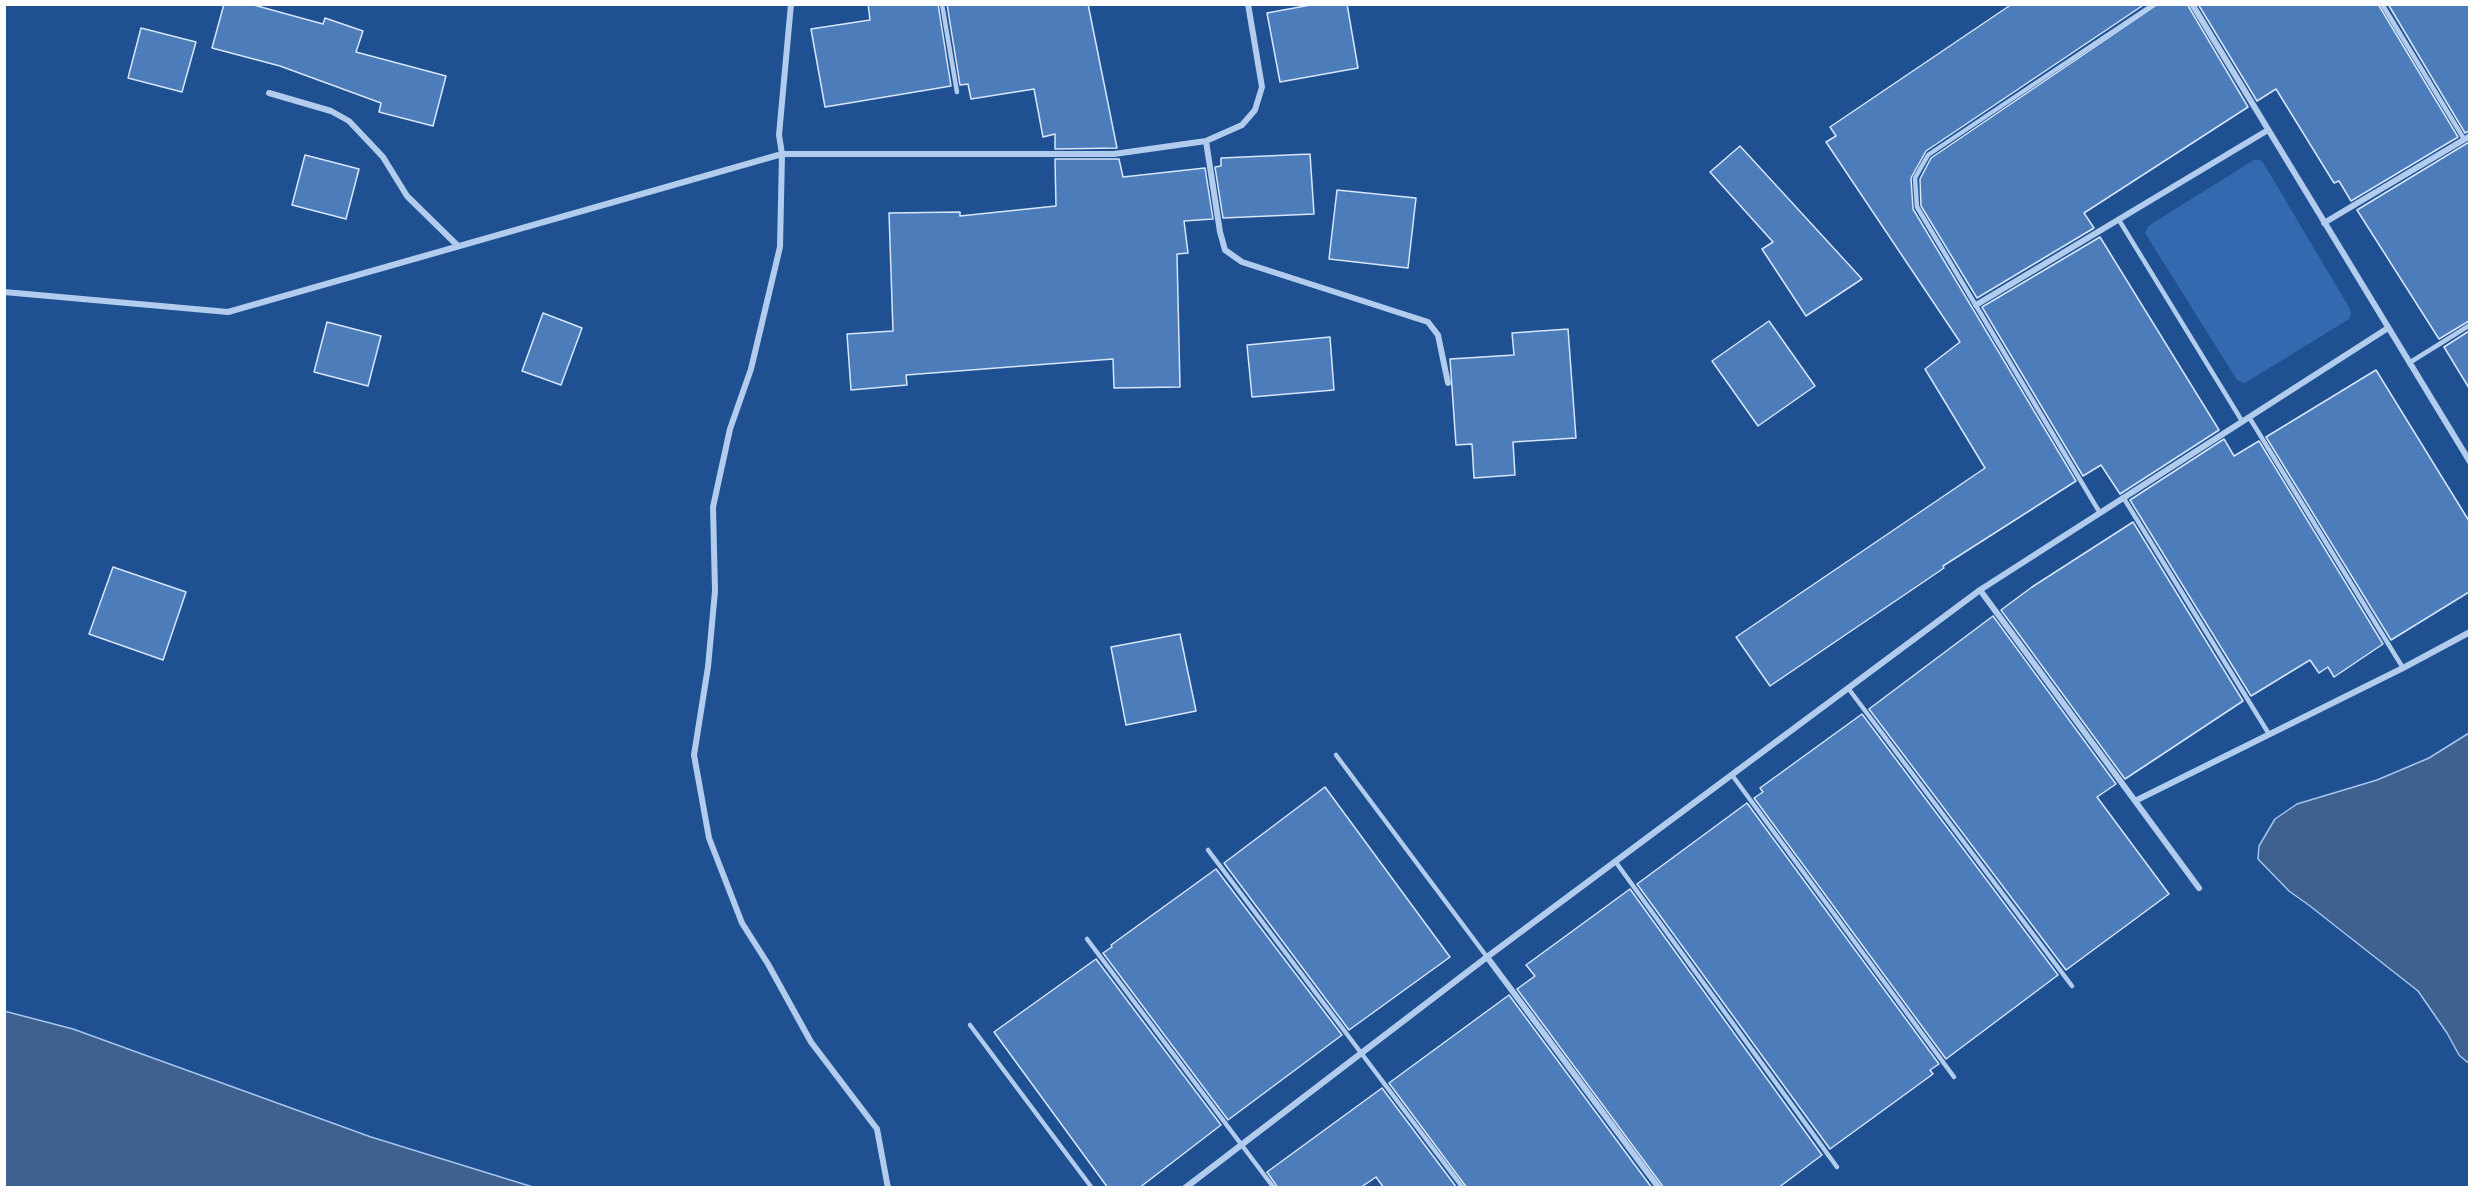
<!DOCTYPE html>
<html>
<head>
<meta charset="utf-8">
<style>
  body { margin:0 }
  #map { position:relative; width:2474px; height:1192px; overflow:hidden; background:#1f5092; font-family:Ubuntu,sans-serif }
  canvas { display:block }
  .frame { position:absolute; inset:0; border:6px solid #fff; pointer-events:none }
</style>
</head>
<body>
<div id="map">
<canvas width="2474" height="1192"></canvas>
<div class="frame"></div>
</div>
<script>
const ctx = document.querySelector('canvas').getContext('2d');
ctx.lineJoin = 'round';
function fill(path, color) {
  ctx.fillStyle = color;
  ctx.fill(path, 'evenodd');
}
function shape(rows) {
  const path = new Path2D();
  for (const r of rows) {
    path.moveTo(r[0], r[1]);
    for (let i = 2; i < r.length; i += 2) path.lineTo(r[i], r[i + 1]);
  }
  return path;
}
function strokePath(path, color, width, dash) {
  ctx.strokeStyle = color;
  ctx.lineWidth = width;
  ctx.lineCap = dash ? 'butt' : 'round';
  ctx.setLineDash(dash || []);
  ctx.stroke(path);
}
const green = shape([
  [2254,160,2260,160,2264,164,2350,309,2351,314,2349,319,2245,383,2237,380,2145,233,2148,226]
]);
const water = shape([
  [2469,733,2470,1061,2467,1062,2459,1055,2447,1033,2418,991,2310,906,2289,891,2258,859,2259,846,2275,819,2297,804,2377,780,2429,758,2469,733],
  [4,1011,73,1029,371,1137,533,1187,5,1187,4,1011]
]);
const building = shape([
  [224,4,250,4,323,24,325,18,363,31,356,52,446,76,433,126,379,112,381,103,280,66,212,48,224,4],
  [868,4,938,4,951,86,825,107,811,29,870,20,868,4],
  [947,4,1088,4,1117,148,1055,149,1055,134,1043,137,1034,89,971,99,968,84,960,85,947,4],
  [1316,4,1347,4,1358,68,1280,82,1267,13,1316,4],
  [2012,4,2145,4,1926,151,1911,178,1913,209,2076,481,1943,566,1944,568,1770,686,1736,637,1985,468,1925,369,1960,342,1826,142,1836,136,1830,127,2012,4],
  [2158,4,2187,4,2248,107,2084,213,2094,228,1977,298,1921,206,1920,179,1931,158,2158,4],
  [2198,4,2378,4,2458,137,2351,201,2339,181,2334,183,2276,89,2257,101,2198,4],
  [2388,4,2469,4,2469,131,2465,133,2388,4],
  [141,28,196,42,182,92,128,78,141,28],
  [2469,142,2469,321,2439,339,2357,210,2469,142],
  [1740,146,1862,279,1806,316,1762,249,1773,242,1710,172,1740,146],
  [1310,154,1314,214,1223,218,1215,167,1221,166,1221,158,1310,154],
  [305,155,359,169,346,219,292,205,305,155],
  [1055,159,1119,159,1123,177,1205,168,1213,219,1184,221,1188,253,1177,254,1180,387,1114,388,1113,359,906,375,907,385,851,390,847,334,893,331,889,213,960,212,960,216,1056,206,1055,159],
  [1337,190,1416,198,1408,268,1329,259,1337,190],
  [2100,237,2219,430,2120,494,2101,465,2083,476,1982,307,2100,237],
  [543,313,582,328,561,385,522,371,543,313],
  [1769,321,1815,386,1758,426,1712,361,1769,321],
  [327,322,381,336,368,386,314,372,327,322],
  [1568,329,1576,438,1513,442,1515,475,1474,478,1472,444,1456,445,1450,359,1514,355,1512,333,1568,329],
  [2469,331,2469,388,2444,347,2469,331],
  [1330,337,1334,390,1252,397,1247,345,1330,337],
  [2376,370,2469,521,2469,592,2391,640,2266,437,2376,370],
  [2224,439,2234,456,2259,441,2383,644,2334,677,2328,667,2319,673,2310,660,2251,696,2130,500,2224,439],
  [2133,522,2243,701,2125,779,2001,610,2032,587,2133,522],
  [113,567,186,592,163,660,89,634,113,567],
  [1993,616,2116,784,2097,797,2169,894,2066,970,1869,709,1993,616],
  [1180,634,1196,711,1126,725,1111,647,1180,634],
  [1862,714,2058,975,1946,1059,1754,798,1763,792,1760,788,1862,714],
  [1325,787,1450,957,1349,1030,1224,863,1325,787],
  [1747,803,1939,1064,1930,1070,1933,1074,1830,1149,1637,884,1747,803],
  [1216,869,1342,1035,1228,1120,1103,953,1112,947,1111,945,1216,869],
  [1630,889,1822,1155,1778,1188,1664,1188,1517,989,1535,976,1526,965,1630,889],
  [1096,959,1221,1125,1139,1188,1108,1188,994,1032,1096,959],
  [1509,995,1652,1188,1467,1188,1389,1083,1509,995],
  [1382,1088,1457,1188,1384,1188,1376,1177,1360,1188,1278,1188,1267,1172,1382,1088]
]);
const service = shape([
  [942,4,957,92],
  [2382,4,2464,139],
  [2119,220,2242,421],
  [2409,363,2470,325],
  [2249,417,2403,668],
  [2123,497,2269,734],
  [2100,513,1917,207,1915,178,1928,155,2154,4],
  [1848,688,2072,986],
  [1336,755,1487,957],
  [1732,775,1954,1077],
  [1208,850,1463,1188],
  [1615,861,1837,1167],
  [1087,939,1274,1188],
  [970,1025,1092,1188]
]);
const minor = shape([
  [791,4,779,135,782,154,780,247,751,369,730,429,713,507,715,591,708,667,694,755,709,838,742,923,768,964,811,1042,877,1129,888,1188],
  [2192,4,2470,462],
  [269,93,331,111,349,121,383,157,407,196,458,246],
  [1206,141,1220,232,1225,250,1242,262,1428,322,1438,335,1448,383],
  [2324,223,2470,136],
  [4,292,228,312,782,154,1114,154,1206,141,1242,125,1255,110,1262,87,1248,4],
  [1976,305,2268,130],
  [1980,590,2199,888],
  [2135,801,2403,668,2470,632],
  [1487,957,1659,1188],
  [1185,1188,1487,957,1980,590,2388,328]
]);
fill(green, '#336aaf');
fill(water, '#3e6190');
strokePath(water, '#a4c6ef', 1.5);
fill(building, '#4c7cba');
strokePath(building, '#d7e6fa', 1.5);
strokePath(service, '#b1cced', 4.5);
strokePath(minor, '#b1cced', 6);
</script>
</body>
</html>
